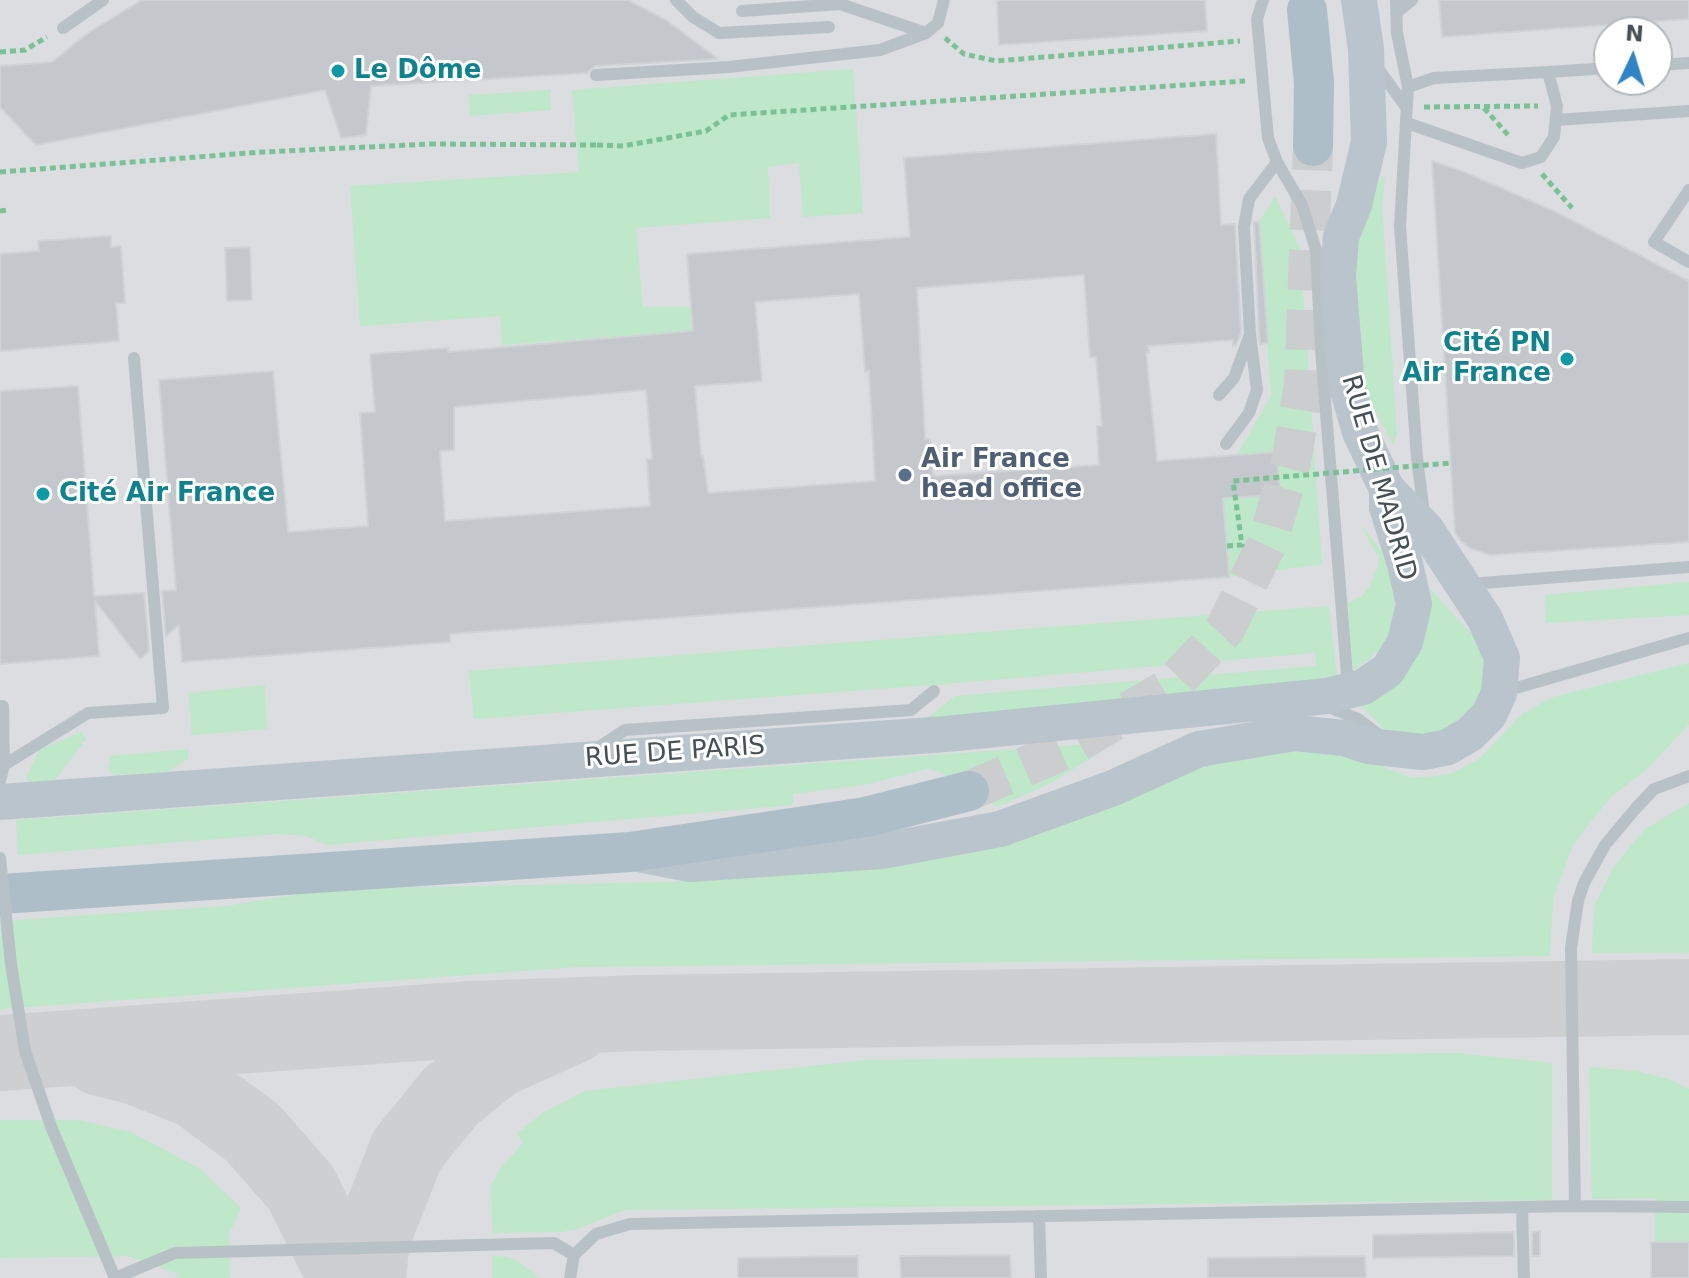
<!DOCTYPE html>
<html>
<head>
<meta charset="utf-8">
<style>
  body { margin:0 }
  #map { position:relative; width:1689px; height:1278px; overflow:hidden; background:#eeecec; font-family:"DejaVu Sans",sans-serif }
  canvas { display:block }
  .north { position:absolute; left:1593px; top:16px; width:80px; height:80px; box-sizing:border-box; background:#fff; border:2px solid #b5b9bb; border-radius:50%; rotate:4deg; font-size:22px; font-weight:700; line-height:32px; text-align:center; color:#465156 }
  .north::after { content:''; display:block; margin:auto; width:28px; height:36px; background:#2e84c6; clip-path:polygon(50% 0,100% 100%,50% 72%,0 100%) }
</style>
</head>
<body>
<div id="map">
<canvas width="1689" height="1278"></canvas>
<div class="north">N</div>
</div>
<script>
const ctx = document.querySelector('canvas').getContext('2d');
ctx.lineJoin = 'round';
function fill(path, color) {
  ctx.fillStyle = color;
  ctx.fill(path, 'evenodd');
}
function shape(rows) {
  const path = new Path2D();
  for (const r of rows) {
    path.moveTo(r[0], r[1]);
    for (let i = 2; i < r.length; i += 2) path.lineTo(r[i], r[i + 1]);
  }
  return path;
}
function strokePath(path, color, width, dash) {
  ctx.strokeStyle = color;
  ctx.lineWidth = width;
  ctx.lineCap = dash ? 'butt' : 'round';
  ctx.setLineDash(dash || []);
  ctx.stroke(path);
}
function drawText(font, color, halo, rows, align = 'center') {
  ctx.font = font + ' "DejaVu Sans",sans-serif';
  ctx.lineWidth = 6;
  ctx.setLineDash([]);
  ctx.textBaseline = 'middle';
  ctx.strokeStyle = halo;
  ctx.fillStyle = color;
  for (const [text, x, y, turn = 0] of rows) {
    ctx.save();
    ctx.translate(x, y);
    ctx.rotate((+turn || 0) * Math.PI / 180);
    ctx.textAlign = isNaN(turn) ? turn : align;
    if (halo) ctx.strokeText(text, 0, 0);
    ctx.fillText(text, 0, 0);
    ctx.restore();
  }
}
const airport = shape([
  [0,0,1689,0,1689,1278,0,1278],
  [1609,32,1657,32,1657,80,1609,80]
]);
const green = shape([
  [853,69,863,213,803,217,799,163,768,167,770,218,636,228,643,307,691,307,692,331,502,345,500,316,360,326,350,186,579,172,572,90],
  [550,90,551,110,470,116,469,95],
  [1385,174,1382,206,1397,434,1393,445,1363,388,1354,241,1372,191],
  [1275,196,1300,249,1322,564,1229,577,1223,499,1279,495,1237,455,1271,396,1259,222],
  [1360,523,1383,553,1396,588,1392,626,1385,642,1372,657,1353,670,1348,603,1360,598,1369,588,1378,567,1378,557],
  [1689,582,1689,615,1546,623,1545,595],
  [1430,589,1475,638,1484,660,1481,699,1448,735,1395,735,1383,728,1360,704,1427,621],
  [1329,606,1337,677,920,724,955,696,1316,666,1315,653,945,684,474,719,469,671],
  [1689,663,1689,724,1647,769,1609,799,1573,845,1553,899,1550,956,578,967,0,1009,0,921,226,906,330,889,673,882,764,873,1284,745,1357,756,1412,778,1436,776,1452,773,1480,758,1522,714,1553,697],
  [265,685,267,729,192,735,188,693],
  [81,732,86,739,52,784,32,785,26,778,39,750],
  [1117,742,1049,784,997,807,940,772,927,769,864,785,793,794,793,805,327,845,307,836,278,834,18,855,16,820],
  [189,749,188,759,167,772,112,775,108,767,111,756],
  [1689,803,1689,953,1592,953,1594,907,1613,868,1645,829],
  [1457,1053,1552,1063,1552,1200,625,1210,577,1229,562,1232,492,1233,491,1185,501,1168,523,1143,517,1133,544,1112,585,1091,866,1060],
  [1589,1067,1637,1071,1669,1079,1689,1089,1689,1278,1656,1278,1655,1198,1592,1199],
  [0,1120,79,1120,131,1132,199,1168,241,1208,229,1234,230,1278,176,1278,178,1274,127,1256,0,1258],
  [492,1256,508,1257,518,1261,539,1278,492,1278]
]);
const taxiway = shape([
  [0,1053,472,1019,639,1013,1689,997],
  [100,1058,136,1067,195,1090,253,1133,301,1188,346,1278],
  [368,1278,371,1247,378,1224,407,1150,451,1096,496,1060,574,1025]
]);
const building = shape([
  [142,0,628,0,666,20,718,59,595,66,587,73,371,86,366,135,341,138,325,90,36,145,0,107,0,66,52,62,88,33,142,0],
  [997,0,1205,0,1207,31,999,45,997,0],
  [1439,0,1689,0,1689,19,1442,37,1439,0],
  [1216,134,1221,225,1235,224,1241,333,1236,345,1233,346,1233,340,1148,346,1149,352,1146,352,1157,461,1277,452,1280,495,1223,498,1229,577,450,634,450,642,182,662,179,625,166,636,162,591,176,590,159,380,273,371,288,532,368,526,360,413,375,412,370,354,448,348,448,352,693,331,687,254,910,237,904,158,1216,134],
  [1084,275,1090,357,1096,357,1102,426,1097,426,1099,465,933,476,930,439,925,439,917,288,1084,275],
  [859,294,865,372,869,371,875,481,708,493,703,456,701,456,695,386,762,381,755,302,859,294],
  [646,390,652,459,647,460,650,506,445,521,440,451,454,450,454,407,646,390],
  [1432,161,1462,171,1556,212,1689,281,1689,542,1490,555,1470,548,1461,541,1455,532,1432,161],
  [1254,222,1259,222,1268,343,1260,344,1259,333,1254,222],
  [111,236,111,247,121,246,125,303,116,303,119,341,0,351,0,254,39,251,38,241,111,236],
  [250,247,252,300,227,301,225,248,250,247],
  [78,386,94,596,144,593,149,651,140,659,95,601,99,656,0,664,0,391,78,386],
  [1540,1231,1540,1256,1532,1256,1532,1232,1540,1231],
  [1514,1232,1514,1256,1373,1258,1373,1235,1514,1232],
  [1651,1242,1689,1242,1689,1278,1651,1278,1651,1242],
  [1010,1255,1011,1278,901,1278,900,1256,1010,1255],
  [858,1256,858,1278,738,1278,738,1258,858,1256],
  [1365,1256,1366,1278,1208,1278,1208,1258,1365,1256]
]);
const primaryTunnel = shape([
  [969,791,1066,749,1169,688,1225,629,1268,541,1291,462,1304,385,1313,146]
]);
const path = shape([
  [945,38,964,54,996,61,1240,41],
  [0,52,25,50,47,37],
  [1424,107,1538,106],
  [1484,108,1509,136],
  [597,145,623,146,706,131,729,115,1245,81],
  [0,172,263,152,430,144],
  [1542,174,1572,208],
  [0,211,8,210]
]);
const lane = shape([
  [676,0,693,17,719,33,829,27],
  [1263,0,1257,19,1268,138,1277,162,1302,205,1316,250,1321,350,1348,687],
  [1396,0,1397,33,1408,87,1400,226,1417,458,1424,514],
  [742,11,840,4,926,33],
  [1396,13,1412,0],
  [63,28,103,0],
  [1657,65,1689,63],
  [1377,67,1406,107],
  [1548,72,1609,68],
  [596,75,729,67,880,50,926,33,938,23,944,0],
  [1556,120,1689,111],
  [1407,123,1522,163,1541,157,1554,137,1557,106,1548,72,1434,78,1408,87],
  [1689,190,1654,242,1689,262],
  [1219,395,1234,378,1249,337],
  [1226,444,1249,413,1257,390,1250,334,1244,227,1249,199,1277,162],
  [1469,584,1689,567],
  [1502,692,1689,638],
  [0,706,3,706,4,765,0,781],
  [1326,706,1358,719,1379,735],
  [596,749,625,730,911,710,934,691],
  [4,765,88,713,163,708,134,358],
  [11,964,25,1051,52,1129,115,1278],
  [1575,1206,1571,948,1578,901,1584,883,1605,845,1636,808,1654,789,1689,776],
  [1522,1208,1524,1278],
  [1039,1216,1041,1278],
  [115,1278,175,1253,554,1243,574,1255],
  [570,1278,574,1255,596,1234,630,1224,1575,1206,1689,1207]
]);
const secondary = shape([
  [0,802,946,734,1327,696,1363,687,1388,670,1405,642,1414,604,1405,564,1387,507,1387,489,1360,432,1347,387,1338,276,1341,237,1354,205,1369,142,1366,49,1359,0],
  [639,854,690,864,882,851,1000,829,1113,788,1199,749,1295,733,1344,738,1368,746,1423,752,1448,747,1470,734,1489,715,1499,693,1502,658,1485,619,1426,529,1387,489]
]);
const primary = shape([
  [1307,10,1314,83,1313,146],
  [0,894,630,852,866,817,969,791]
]);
const pathBridge = shape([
  [430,144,597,145],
  [1227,546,1242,545,1233,481,1451,463]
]);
const laneBridge = shape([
  [0,858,11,964]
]);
const markers = [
  [338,71,8,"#0f9aa8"],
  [1567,359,8,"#0f9aa8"],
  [905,475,8,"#5c6f8a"],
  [43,494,8,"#0f9aa8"]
];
const cultureNames = [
  ["Le Dôme",354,71],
  ["Cité PN",1551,344,"right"],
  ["Air France",1551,374,"right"],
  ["Cité Air France",59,494]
];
const serviceNames = [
  ["Air France",921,460],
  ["head office",921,490]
];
const streetNames = [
  ["RUE DE MADRID",1378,478,74],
  ["RUE DE PARIS",675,753,-4]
];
fill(airport, '#dbdde0');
fill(green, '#bee8c9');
strokePath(taxiway, '#cecfd0', 76);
fill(building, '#c4c7cb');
strokePath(building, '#d0d3d6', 2);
strokePath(primaryTunnel, '#cccdce', 40, [40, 20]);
strokePath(path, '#7ac195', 5, [6, 4]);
strokePath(lane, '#b8c2c6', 12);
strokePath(secondary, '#b9c4cc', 36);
strokePath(primary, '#aebec8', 40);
strokePath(pathBridge, '#7ac195', 5, [6, 4]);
strokePath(laneBridge, '#b8c2c6', 12);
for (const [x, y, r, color] of markers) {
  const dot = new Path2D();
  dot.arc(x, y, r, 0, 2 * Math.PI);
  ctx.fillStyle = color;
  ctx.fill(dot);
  strokePath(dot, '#fff', 3);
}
drawText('bold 26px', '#0d838f', '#fff', cultureNames, 'left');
drawText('bold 26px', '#4e5e75', '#fff', serviceNames, 'left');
drawText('26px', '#465156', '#fff', streetNames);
</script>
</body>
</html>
